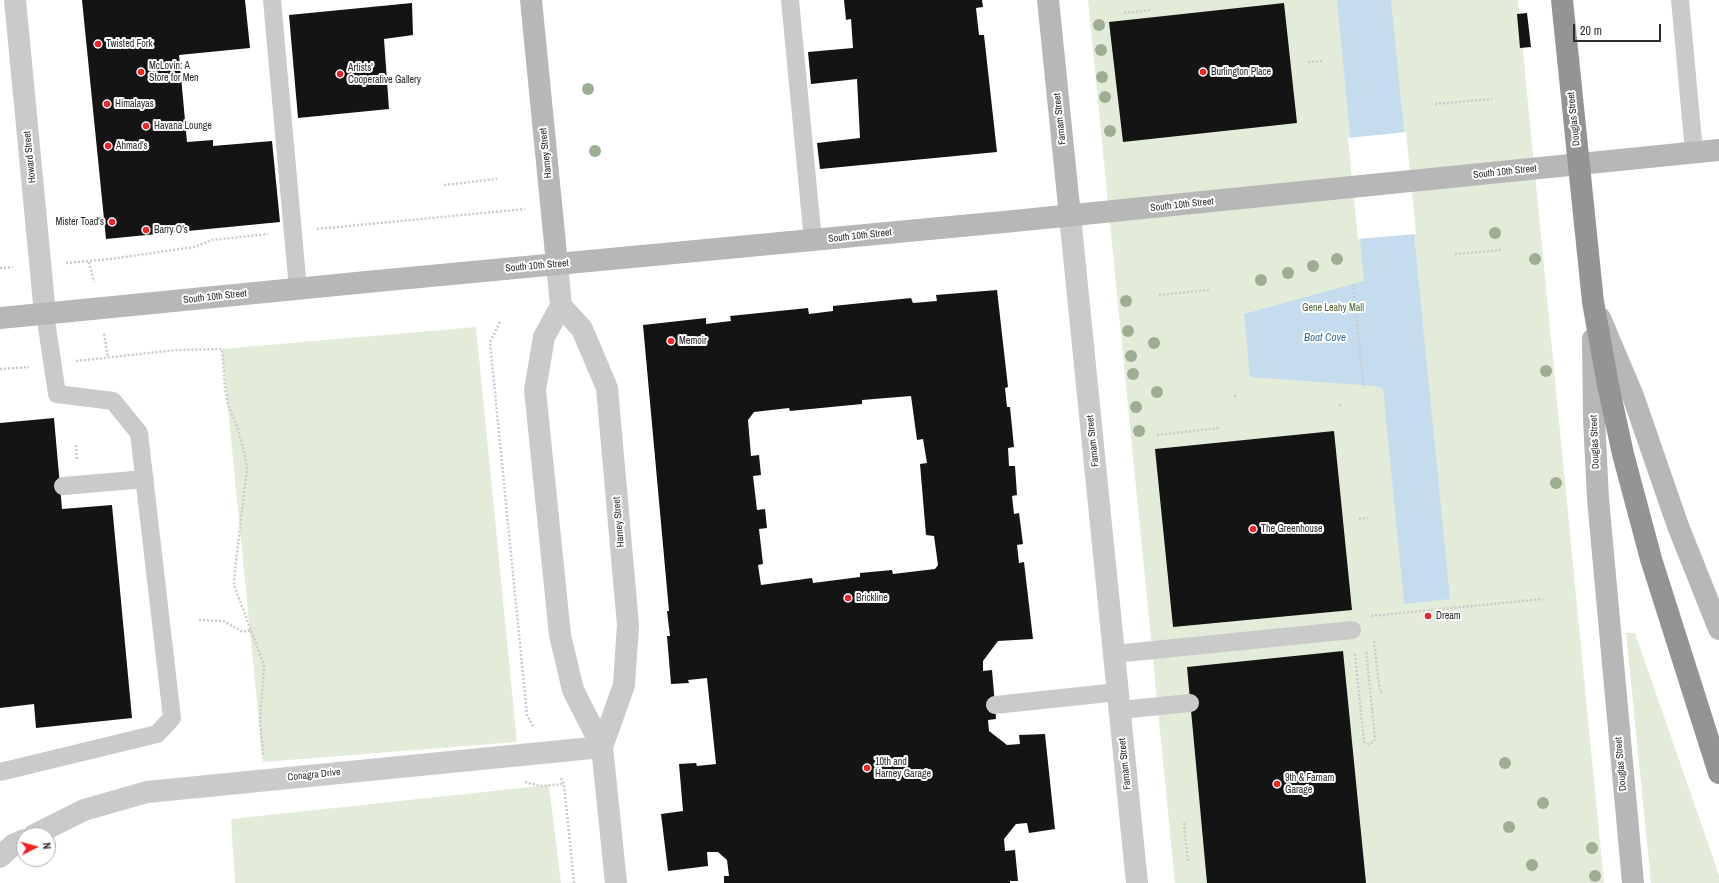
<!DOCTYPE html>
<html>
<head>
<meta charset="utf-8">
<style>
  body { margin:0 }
  #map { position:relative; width:1719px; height:883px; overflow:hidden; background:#fff; font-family:"Archivo Narrow",sans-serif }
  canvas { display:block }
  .north { position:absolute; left:16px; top:827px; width:40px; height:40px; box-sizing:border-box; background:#fff; border:1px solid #ababab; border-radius:50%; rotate:84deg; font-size:11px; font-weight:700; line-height:16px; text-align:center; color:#2d2d2d }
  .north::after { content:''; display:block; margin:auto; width:14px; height:18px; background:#f1222a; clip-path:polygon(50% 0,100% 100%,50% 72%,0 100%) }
  .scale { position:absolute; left:1573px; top:24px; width:88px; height:18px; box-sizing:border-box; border:2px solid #2d2d2d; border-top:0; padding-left:5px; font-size:12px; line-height:14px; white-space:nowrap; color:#2d2d2d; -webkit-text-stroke:3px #fff; paint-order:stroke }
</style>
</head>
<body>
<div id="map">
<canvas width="1719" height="883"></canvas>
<div class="north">N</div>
<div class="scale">20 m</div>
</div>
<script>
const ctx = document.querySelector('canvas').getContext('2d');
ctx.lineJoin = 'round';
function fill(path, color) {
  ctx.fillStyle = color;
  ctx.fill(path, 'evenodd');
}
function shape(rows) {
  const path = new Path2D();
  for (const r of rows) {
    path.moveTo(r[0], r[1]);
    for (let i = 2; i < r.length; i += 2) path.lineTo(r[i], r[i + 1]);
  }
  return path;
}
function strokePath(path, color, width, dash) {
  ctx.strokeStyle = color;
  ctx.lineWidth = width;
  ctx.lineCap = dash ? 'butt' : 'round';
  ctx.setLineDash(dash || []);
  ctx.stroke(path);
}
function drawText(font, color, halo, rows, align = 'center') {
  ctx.font = font + ' "Archivo Narrow",sans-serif';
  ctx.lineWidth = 4;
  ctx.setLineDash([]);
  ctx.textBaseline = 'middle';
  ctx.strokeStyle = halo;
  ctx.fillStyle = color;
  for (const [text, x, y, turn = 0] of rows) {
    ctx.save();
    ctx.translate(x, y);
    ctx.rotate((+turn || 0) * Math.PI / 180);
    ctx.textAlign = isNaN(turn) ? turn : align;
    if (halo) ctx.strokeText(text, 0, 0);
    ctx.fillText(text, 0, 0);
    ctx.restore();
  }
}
const green = shape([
  [1088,0,1518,0,1604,883,1175,883],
  [476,327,517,742,263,762,222,349],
  [1626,633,1635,633,1719,875,1719,883,1651,883],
  [549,785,561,883,235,883,231,819]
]);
const water = shape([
  [1337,0,1391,0,1450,599,1404,604,1383,388,1375,386,1250,377,1244,314,1364,281]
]);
const pier = shape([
  [1406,132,1416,234,1358,239,1348,138]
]);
const building = shape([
  [82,0,245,0,250,48,179,55,187,142,213,140,213,146,272,141,280,222,106,239],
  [844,0,982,0,983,7,976,8,979,35,984,35,997,152,820,169,817,143,860,138,857,79,811,84,808,52,853,48,851,19,846,20],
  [412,3,413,35,384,39,389,109,298,118,289,15],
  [1284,3,1297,123,1123,142,1109,22],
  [1527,13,1531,47,1520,48,1517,14],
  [997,290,1008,387,1005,388,1007,407,1010,407,1014,447,1008,448,1009,466,1015,466,1017,495,1012,496,1014,514,1019,513,1023,544,1017,545,1019,563,1024,562,1033,639,998,641,983,661,983,671,992,670,995,705,996,719,988,720,989,731,1007,745,1020,744,1019,735,1045,734,1055,829,1029,833,1027,823,1016,824,1004,839,1005,851,1015,850,1018,881,1010,881,1010,883,724,883,724,876,729,876,727,860,718,852,707,852,708,866,668,871,661,814,683,811,679,764,696,763,697,766,716,764,707,678,688,680,689,683,671,684,667,636,670,636,667,611,669,611,643,325,706,318,706,324,731,321,730,316,808,308,809,314,833,311,833,306,911,298,913,303,937,301,936,295],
  [911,396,917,440,923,439,927,463,920,464,926,535,934,536,938,565,935,569,893,574,892,570,860,573,860,577,813,583,812,578,761,585,758,565,763,564,759,529,767,528,765,509,757,510,753,476,761,475,759,455,751,456,748,420,754,412,789,408,790,411,862,404,862,400],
  [54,418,62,509,112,505,132,718,36,728,34,704,0,708,0,423],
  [1334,431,1352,610,1173,627,1155,449],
  [1343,651,1366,883,1207,883,1187,667]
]);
const path = shape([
  [1124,13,1152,10],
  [1308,62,1323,61],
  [1435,104,1492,99],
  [444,185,497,179],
  [317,229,525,209],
  [1455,254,1502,250],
  [89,262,94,282],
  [66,263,111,259,194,247,212,240,268,234],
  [0,268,13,267],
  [1353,284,1364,388],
  [1159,295,1209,290],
  [500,322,490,342,527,715,534,728],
  [104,334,108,357],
  [76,361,176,350,222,349,225,388,228,404,237,426,244,451,247,469,235,570,234,585,264,665,260,722,263,755],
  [0,369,29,367],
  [1235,395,1236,399],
  [1340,404,1340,408],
  [1157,435,1219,428],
  [76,445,77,461],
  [1359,519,1368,518],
  [1371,616,1543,599],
  [199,620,223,621,243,632,251,630],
  [1374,641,1380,692,1385,692],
  [1355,654,1364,742,1369,744,1374,742,1375,738,1366,650],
  [561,778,564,784,574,883],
  [525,782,541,786,564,784],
  [1184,823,1188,862]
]);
const lane = shape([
  [272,0,298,289],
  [790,0,813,241],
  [1680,0,1694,152],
  [63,486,145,479],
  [1114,654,1352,630],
  [995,705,1118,692],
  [1120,710,1190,703],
  [0,772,157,734,172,718,139,433,113,401,57,394,45,314]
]);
const street = shape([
  [15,0,45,314],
  [1070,216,1137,883],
  [557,264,561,306,544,337,535,390,560,635,573,690,602,747,616,883],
  [561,306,582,329,607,388,628,625,624,685,602,747],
  [34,835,84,810,147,792,602,747],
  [0,857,13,845,24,840]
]);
const secondary = shape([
  [531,0,557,264],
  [1048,0,1070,216],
  [0,318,377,281,1014,221,1719,150],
  [1600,318,1633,396,1678,526,1719,629],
  [1593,339,1594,419,1598,499,1633,883]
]);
const highway = shape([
  [1562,0,1593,302,1608,385,1623,454,1651,559,1719,773]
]);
const trees = [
  [1099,25],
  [1101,50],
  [1102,77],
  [588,89],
  [1105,97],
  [1110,131],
  [595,151],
  [1495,233],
  [1337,259],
  [1535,259],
  [1313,266],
  [1288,273],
  [1261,280],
  [1126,301],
  [1128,331],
  [1154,343],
  [1131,356],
  [1546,371],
  [1133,374],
  [1157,392],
  [1136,407],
  [1139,431],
  [1556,483],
  [1505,763],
  [1543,803],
  [1509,827],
  [1592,848],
  [1532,865],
  [1595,876]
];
const markers = [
  [98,44,4,"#f1222a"],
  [141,72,4,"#f1222a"],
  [1203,72,4,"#f1222a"],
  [340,74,4,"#f1222a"],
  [107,104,4,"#f1222a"],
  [146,126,4,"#f1222a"],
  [108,146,4,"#f1222a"],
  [112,222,4,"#f1222a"],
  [146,230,4,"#f1222a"],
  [671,341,4,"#f1222a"],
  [1253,529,4,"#f1222a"],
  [848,598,4,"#f1222a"],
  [1428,616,4,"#f1222a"],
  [867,768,4,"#f1222a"],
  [1277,784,4,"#f1222a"]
];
const poiNames = [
  ["Twisted Fork",106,44],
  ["McLovin: A",149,66],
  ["Store for Men",149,78],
  ["Artists'",348,68],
  ["Cooperative Gallery",348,80],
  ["Burlington Place",1211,72],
  ["Himalayas",115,104],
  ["Havana Lounge",154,126],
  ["Ahmad's",116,146],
  ["Mister Toad's",104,222,"right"],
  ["Barry O's",154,230],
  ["Memoir",679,341],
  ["The Greenhouse",1261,529],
  ["Brickline",856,598],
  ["Dream",1436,616],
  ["10th and",875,762],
  ["Harney Garage",875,774],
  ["9th & Farnam",1285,778],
  ["Garage",1285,790]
];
const streetNames = [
  ["Farnam Street",1060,119,-96],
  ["Douglas Street",1574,119,-96],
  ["Harney Street",546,153,-96],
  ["Howard Street",30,157,-96],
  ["South 10th Street",1505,172,-6],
  ["South 10th Street",1182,205,-6],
  ["South 10th Street",860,236,-6],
  ["South 10th Street",537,266,-5],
  ["South 10th Street",215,297,-6],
  ["Farnam Street",1093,441,-96],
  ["Douglas Street",1595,442,-92],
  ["Harney Street",619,522,-95],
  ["Farnam Street",1125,764,-96],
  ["Douglas Street",1621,764,-95],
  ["Conagra Drive",314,775,-6]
];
const parkNames = [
  ["Gene Leahy Mall",1333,308]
];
const waterNames = [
  ["Boat Cove",1325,338]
];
fill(green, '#e3ecd9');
fill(water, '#c4dcee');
fill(pier, '#fff');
fill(building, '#141414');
strokePath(path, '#cacaca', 2.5, [2, 2]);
strokePath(lane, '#cacaca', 18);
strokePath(street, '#cacaca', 22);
strokePath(secondary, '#b7b7b7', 22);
strokePath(highway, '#949494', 22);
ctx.fillStyle = '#9eae92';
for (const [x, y] of trees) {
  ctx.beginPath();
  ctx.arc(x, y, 6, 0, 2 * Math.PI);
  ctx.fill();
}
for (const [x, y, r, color] of markers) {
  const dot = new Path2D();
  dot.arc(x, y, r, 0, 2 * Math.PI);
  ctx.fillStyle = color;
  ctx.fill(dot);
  strokePath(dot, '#fff', 1.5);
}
drawText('10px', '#2d2d2d', '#fff', poiNames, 'left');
drawText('10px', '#2d2d2d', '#fff', streetNames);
drawText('10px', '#4e6c38', '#fff', parkNames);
drawText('italic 11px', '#366c95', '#fff', waterNames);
</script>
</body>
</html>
